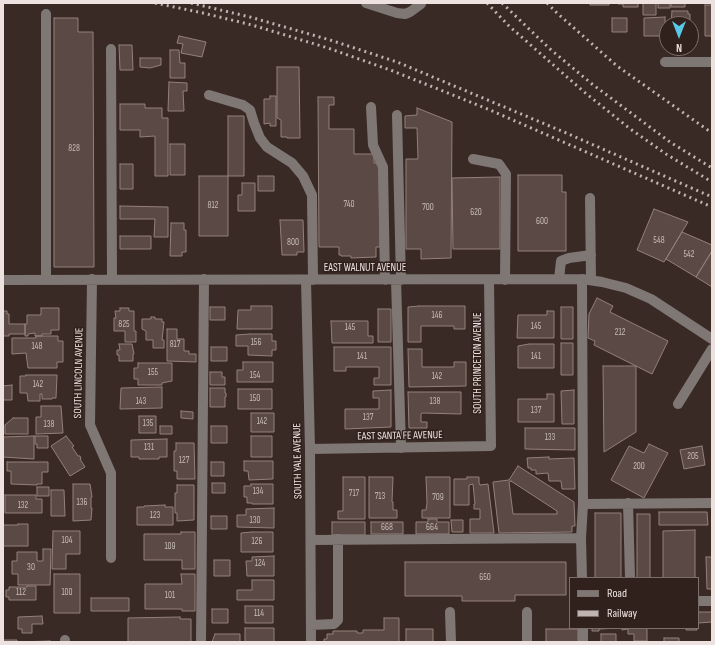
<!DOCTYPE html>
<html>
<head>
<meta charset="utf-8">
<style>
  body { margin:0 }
  #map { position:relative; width:715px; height:645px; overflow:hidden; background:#3a2a26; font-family:"Sofia Sans Condensed",sans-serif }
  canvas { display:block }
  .frame { position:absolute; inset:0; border:4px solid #ede2df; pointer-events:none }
  .legend { position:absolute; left:569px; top:577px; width:130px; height:52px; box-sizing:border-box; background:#30211c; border:1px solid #7c6e6a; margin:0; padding:5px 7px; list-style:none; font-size:12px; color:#ede2df }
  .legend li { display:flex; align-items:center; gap:8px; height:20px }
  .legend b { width:20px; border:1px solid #7c6e6a }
  .north { position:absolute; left:659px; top:16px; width:40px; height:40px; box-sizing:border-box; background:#30211c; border:1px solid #7c6e6a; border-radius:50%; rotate:180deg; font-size:11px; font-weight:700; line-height:16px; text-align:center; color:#ede2df }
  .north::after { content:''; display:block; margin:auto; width:14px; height:18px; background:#58c9e4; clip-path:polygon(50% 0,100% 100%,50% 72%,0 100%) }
</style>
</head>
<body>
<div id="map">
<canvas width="715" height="645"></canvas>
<div class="frame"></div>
<ul class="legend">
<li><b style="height:5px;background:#7f7774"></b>Road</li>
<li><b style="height:5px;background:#c0b4b1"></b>Railway</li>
</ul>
<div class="north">N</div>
</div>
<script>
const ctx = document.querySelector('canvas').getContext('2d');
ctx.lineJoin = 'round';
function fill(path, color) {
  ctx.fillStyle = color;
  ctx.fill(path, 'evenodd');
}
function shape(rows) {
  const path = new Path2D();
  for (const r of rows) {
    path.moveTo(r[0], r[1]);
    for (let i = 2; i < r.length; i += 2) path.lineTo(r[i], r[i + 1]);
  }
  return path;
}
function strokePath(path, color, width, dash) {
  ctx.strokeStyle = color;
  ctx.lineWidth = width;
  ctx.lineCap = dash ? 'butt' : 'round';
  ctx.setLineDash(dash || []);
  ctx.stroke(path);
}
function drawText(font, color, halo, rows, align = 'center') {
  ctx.font = font + ' "Sofia Sans Condensed",sans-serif';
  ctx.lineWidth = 3;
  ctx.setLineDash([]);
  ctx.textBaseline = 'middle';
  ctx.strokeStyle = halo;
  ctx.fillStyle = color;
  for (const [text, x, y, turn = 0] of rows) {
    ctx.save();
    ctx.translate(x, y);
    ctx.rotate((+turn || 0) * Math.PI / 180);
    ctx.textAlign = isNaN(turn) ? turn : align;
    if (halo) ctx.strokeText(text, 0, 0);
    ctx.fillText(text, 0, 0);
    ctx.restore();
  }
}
const building = shape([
  [590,3,609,3,609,5,590,5,590,3],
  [618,3,638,3,638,7,623,7,623,4,618,4,618,3],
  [643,3,656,3,656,15,643,15,643,3],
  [658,3,670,3,670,8,658,8,658,3],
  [671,3,685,3,685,7,671,7,671,3],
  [705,5,712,5,712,36,705,36,705,5],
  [672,11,688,11,688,14,690,14,690,24,671,24,672,11],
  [665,17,665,36,644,36,644,18,665,17],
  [54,18,78,18,78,32,93,32,94,267,54,267,54,18],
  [612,18,627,18,627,32,612,32,612,18],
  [179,36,206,42,202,57,181,53,183,44,177,43,179,36],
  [119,45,132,45,133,70,120,70,119,45],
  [170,50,179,50,180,63,185,63,185,78,170,78,170,50],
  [140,58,161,58,161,65,150,68,140,67,140,58],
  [277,67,299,67,300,138,287,138,287,137,281,137,281,120,277,118,277,67],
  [169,82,187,83,187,91,183,91,184,111,168,111,169,82],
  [270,96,276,96,276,126,270,126,270,123,264,124,264,99,270,99,270,96],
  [318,97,334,97,334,105,329,105,329,129,354,129,354,154,374,154,374,163,379,163,380,247,376,247,376,257,351,258,351,256,341,256,341,255,339,255,339,247,319,247,318,97],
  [120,104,145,104,145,108,162,108,162,118,168,118,168,176,155,176,155,136,140,137,140,130,120,130,120,104],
  [417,108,452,122,451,258,421,259,421,249,406,249,406,159,418,159,417,128,405,128,405,116,417,115,417,108],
  [228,116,244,116,244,176,228,176,228,116],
  [170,144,185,144,185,175,170,175,170,144],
  [120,164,133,164,133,189,120,189,120,164],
  [518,175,562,175,562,192,566,192,566,251,518,251,518,175],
  [199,176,228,176,228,236,199,236,199,176],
  [258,176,274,176,274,191,258,191,258,176],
  [500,177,500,249,453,249,452,178,500,177],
  [242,183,255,183,255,211,238,211,238,195,242,195,242,183],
  [120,206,168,207,168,237,154,237,155,219,120,219,120,206],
  [654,209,688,222,664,262,637,250,654,209],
  [280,220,303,220,304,252,297,252,297,255,282,255,280,220],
  [171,223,184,223,184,230,186,230,186,252,182,252,182,256,170,256,171,223],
  [682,232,712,245,712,251,696,277,666,259,682,232],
  [120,236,151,236,151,249,120,249,120,236],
  [712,251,712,287,696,277,712,251],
  [597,298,613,306,610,312,668,341,652,374,594,345,595,341,588,338,589,314,597,298],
  [251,306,272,306,272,329,237,329,238,310,251,310,251,306],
  [419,306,465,306,465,329,454,329,454,326,421,326,421,342,408,342,408,307,419,306],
  [210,307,225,307,225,320,210,320,210,307],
  [561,307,573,307,573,339,561,339,561,307],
  [41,308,59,308,59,330,51,330,51,334,42,334,42,336,35,336,35,333,28,334,28,336,25,336,25,324,27,324,27,315,41,315,41,308],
  [120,308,129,308,129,311,134,311,134,331,136,331,136,342,125,342,125,331,114,331,114,318,116,318,115,311,120,311,120,308],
  [378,309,391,309,391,342,378,342,378,309],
  [3,311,7,311,7,314,9,314,9,324,25,324,25,334,9,334,9,336,3,336,3,311],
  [547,311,554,311,554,338,517,338,518,315,547,315,547,311],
  [151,317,155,317,155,319,162,319,162,322,164,322,162,340,164,340,164,348,153,348,153,340,146,340,146,331,142,329,142,319,151,319,151,317],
  [331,321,368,321,368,336,373,336,373,343,332,343,331,321],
  [167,329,177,329,177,339,184,339,184,351,189,351,189,354,196,354,196,362,167,361,167,329],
  [250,334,272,334,272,341,276,341,276,350,272,350,272,356,248,355,248,346,236,346,236,335,250,334],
  [36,336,58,336,58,341,63,341,63,362,57,362,57,368,28,368,26,353,12,354,12,338,36,338,36,336],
  [561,343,573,343,573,375,561,375,561,343],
  [119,344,132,344,134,354,133,354,133,361,119,361,119,355,117,355,117,350,120,350,119,344],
  [529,344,554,344,554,368,518,368,518,346,529,344],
  [211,347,227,347,227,361,211,361,211,347],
  [334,347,391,347,391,385,374,385,374,378,379,378,379,367,346,367,346,371,334,371,334,347],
  [408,349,422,349,422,367,454,367,454,362,466,362,466,386,409,387,408,349],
  [243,362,273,362,273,382,237,382,237,370,243,370,243,362],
  [138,363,172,363,172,381,162,383,162,385,138,385,138,379,134,379,134,368,138,368,138,363],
  [603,366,636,366,636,432,604,452,603,366],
  [210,372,222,372,222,377,225,377,225,385,210,385,210,372],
  [26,375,57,375,56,398,52,398,52,399,42,399,42,394,40,394,40,401,28,401,27,393,20,393,20,376,26,376,26,375],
  [12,385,12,400,3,400,3,386,12,385],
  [162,387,162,408,120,409,121,388,162,387],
  [210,388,225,388,225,393,226,393,226,397,225,397,225,407,210,407,210,388],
  [238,389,272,389,272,409,238,409,238,389],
  [391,390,391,427,345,429,345,409,379,409,379,398,373,398,373,391,391,390],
  [574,390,574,424,562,424,561,391,574,390],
  [408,392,461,392,461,414,422,413,421,414,421,422,427,422,427,428,409,428,408,392],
  [547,394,554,394,554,422,518,422,518,399,547,399,547,394],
  [41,406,61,406,63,433,36,434,36,417,41,417,41,406],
  [181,411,193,412,193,419,181,418,181,411],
  [251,413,274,413,274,432,251,432,251,413],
  [139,416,156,416,156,433,139,433,139,416],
  [13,418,28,418,28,434,5,434,5,425,13,418],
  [160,426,172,426,172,434,160,434,160,426],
  [211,426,227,426,227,443,211,443,211,426],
  [525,428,575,428,575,450,525,449,525,428],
  [34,436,34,459,3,457,3,437,34,436],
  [35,436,48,436,48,448,37,448,37,444,35,444,35,436],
  [66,436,74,446,72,447,78,456,80,456,81,459,80,459,85,467,70,476,51,446,66,436],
  [251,436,272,436,272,457,251,457,251,436],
  [167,439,167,457,159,457,159,459,139,459,139,457,131,457,131,440,167,439],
  [176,443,194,443,195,479,177,479,177,471,174,471,174,451,176,451,176,443],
  [649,444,668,453,644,498,611,480,629,446,644,453,649,444],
  [702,446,705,465,684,469,680,450,702,446],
  [549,457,549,459,574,458,575,489,562,489,561,481,549,481,548,473,536,474,536,470,531,470,531,468,528,468,527,458,549,457],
  [244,461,273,461,273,479,249,480,248,471,244,471,244,461],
  [7,462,48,462,48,472,42,472,42,484,37,484,37,485,11,484,11,471,7,471,7,462],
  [211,462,224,462,224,476,211,476,211,462],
  [518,466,574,502,575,526,572,526,572,532,499,533,493,482,509,480,518,466],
  [511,481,557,511,557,514,513,514,509,482,511,481],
  [343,477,365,477,365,519,338,519,338,511,343,511,343,477],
  [369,477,393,477,392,502,393,502,393,510,397,510,397,518,369,518,369,477],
  [426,477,450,477,450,518,422,518,422,510,426,510,427,503,426,477],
  [467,477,479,477,479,483,480,485,488,484,494,533,470,533,470,519,480,519,480,509,474,509,474,504,475,504,473,484,469,485,469,505,454,505,454,479,467,479,467,477],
  [212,483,225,483,225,493,212,493,212,483],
  [73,484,90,484,92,497,91,497,91,508,92,508,91,520,73,521,73,484],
  [251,484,273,484,273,504,252,504,252,503,247,503,247,497,244,497,244,486,251,486,251,484],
  [177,485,194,485,194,520,177,521,177,513,175,513,175,493,177,493,177,485],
  [37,487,49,487,49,496,37,496,37,487],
  [51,490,64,490,65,516,51,516,51,490],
  [5,495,36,495,36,499,42,499,42,513,5,513,5,495],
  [165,505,165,507,173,507,173,525,137,525,137,507,144,507,144,506,165,505],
  [274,508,274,528,237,527,237,515,246,515,246,509,274,508],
  [659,512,707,512,708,525,659,525,659,512],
  [595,513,621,513,621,578,595,578,595,513],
  [637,514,650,514,650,578,637,578,637,514],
  [211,516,227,516,227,529,211,529,211,516],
  [428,519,437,519,437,522,449,522,449,534,416,534,416,522,428,522,428,519],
  [451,520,463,520,463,532,452,532,451,520],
  [332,522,365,522,365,535,332,535,332,522],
  [371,522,403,522,403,534,371,534,371,522],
  [18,524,28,524,28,546,3,546,3,525,18,525,18,524],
  [695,530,695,578,663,578,663,531,695,530],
  [53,531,80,531,80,554,66,554,66,569,52,569,53,531],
  [181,532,195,532,195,569,182,569,182,560,144,560,144,534,181,534,181,532],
  [252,532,273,532,273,552,241,552,241,533,252,532],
  [43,549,51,549,50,585,18,585,18,574,12,574,12,561,17,561,17,552,37,552,37,561,43,561,43,549],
  [274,556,274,576,247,576,246,561,252,561,252,557,274,556],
  [706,557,712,557,712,589,707,589,706,557],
  [214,560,230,560,230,576,214,576,214,560],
  [405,562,566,562,566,595,515,595,515,601,462,601,462,596,405,596,405,562],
  [54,574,80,574,80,613,54,613,54,574],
  [181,574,195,574,195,611,182,611,182,609,145,609,145,584,182,584,181,574],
  [252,580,274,580,274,600,237,600,237,590,252,590,252,580],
  [27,586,36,586,36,600,9,600,9,597,6,597,6,590,9,590,9,587,27,587,27,586],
  [91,598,129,598,129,611,91,611,91,598],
  [245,606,273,606,273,623,245,623,245,606],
  [212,609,228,609,228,623,212,623,212,609],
  [698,612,712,612,712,622,698,623,698,612],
  [42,616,43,624,32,624,32,633,22,633,22,629,18,629,18,617,42,616],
  [180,617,180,619,191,619,191,642,128,642,128,618,180,617],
  [384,618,399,618,399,642,324,642,324,639,327,639,327,634,333,634,333,631,357,631,357,633,363,633,363,630,384,630,384,618],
  [245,628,274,628,274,642,245,642,245,628],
  [592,628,619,628,599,629,599,631,592,631,592,628],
  [622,628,647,628,647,641,634,641,634,634,628,634,628,629,622,630,622,628],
  [686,628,697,628,697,630,686,630,686,628],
  [406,629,433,629,433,642,406,642,406,629],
  [546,629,578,629,578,642,546,642,546,629],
  [215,634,240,634,240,642,212,642,215,634],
  [601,634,616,634,616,642,601,642,601,634],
  [664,638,679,638,679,642,664,642,664,638],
  [3,640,17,640,17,642,3,642,3,640],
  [50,641,50,642,17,642,50,641]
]);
const minor = shape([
  [366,3,397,13,405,14,410,12,421,4,420,3],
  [111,49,112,279],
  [665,62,712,62],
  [209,95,243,105,250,110,254,123,260,138,267,147,292,163,303,176,312,195,313,280],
  [371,107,373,145,383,167,385,280],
  [397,115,401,280],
  [473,159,499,164,506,174,505,280],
  [590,198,591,280],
  [92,279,90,425,111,473,111,558],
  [559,279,561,261,569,258,591,255],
  [582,279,583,504,581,538,582,578],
  [3,280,582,279,602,282,626,288,651,299,712,339],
  [46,280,46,14],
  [306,280,310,449,311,642],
  [396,280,401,448],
  [678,404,712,349],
  [310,449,491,446,489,280],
  [628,503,630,578],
  [583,504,712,503],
  [311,540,581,538],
  [698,601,712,601],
  [450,612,451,642],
  [527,612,527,642],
  [311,625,334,624,338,620,338,539],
  [583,628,583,642],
  [65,642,65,640],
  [201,642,204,279]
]);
const rail = shape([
  [155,3,203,13,252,25,328,48,393,71,490,110,712,207],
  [191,3,250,17,330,40,397,62,564,132,712,197],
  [487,3,509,26,583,91,629,128,666,154,712,182],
  [502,3,550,49,592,84,670,142,712,168],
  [547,3,557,13,617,66,712,133]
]);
const numberNames = [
  ["828",74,149],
  ["740",349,205],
  ["812",213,206],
  ["700",428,208],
  ["620",476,213],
  ["600",542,222],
  ["548",659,241],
  ["800",293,243],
  ["542",689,255],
  ["146",437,316],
  ["825",124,325],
  ["145",536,327],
  ["145",350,328],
  ["212",620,333],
  ["156",256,343],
  ["817",175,345],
  ["148",37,347],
  ["141",362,357],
  ["141",536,357],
  ["155",153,373],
  ["154",255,376],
  ["142",437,377],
  ["142",38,385],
  ["150",255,399],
  ["143",141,402],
  ["138",435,402],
  ["137",536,411],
  ["137",368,418],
  ["142",262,422],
  ["135",148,424],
  ["138",49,425],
  ["133",550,438],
  ["131",149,448],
  ["205",693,457],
  ["127",184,461],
  ["200",639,467],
  ["134",258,492],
  ["717",354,494],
  ["713",380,497],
  ["709",438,498],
  ["136",82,503],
  ["132",23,506],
  ["123",155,516],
  ["130",255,521],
  ["668",387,528],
  ["664",432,528],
  ["104",67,541],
  ["126",257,542],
  ["109",170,547],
  ["124",260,564],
  ["30",31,568],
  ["650",485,578],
  ["112",21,593],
  ["100",67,593],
  ["101",170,596],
  ["114",259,614]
];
const streetNames = [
  ["EAST WALNUT AVENUE",365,268],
  ["SOUTH PRINCETON AVENUE",478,363,-90],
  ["SOUTH LINCOLN AVENUE",79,373,-89],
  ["EAST SANTA FE AVENUE",400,436,-1],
  ["SOUTH YALE AVENUE",298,461,-91]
];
fill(building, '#5a4944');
strokePath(building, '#94807b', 1);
strokePath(minor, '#7f7774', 10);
strokePath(rail, '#c0b4b1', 3, [2, 4]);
drawText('9px', '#c8bcb8', null, numberNames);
drawText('11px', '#ede2df', '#30211c', streetNames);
</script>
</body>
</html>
